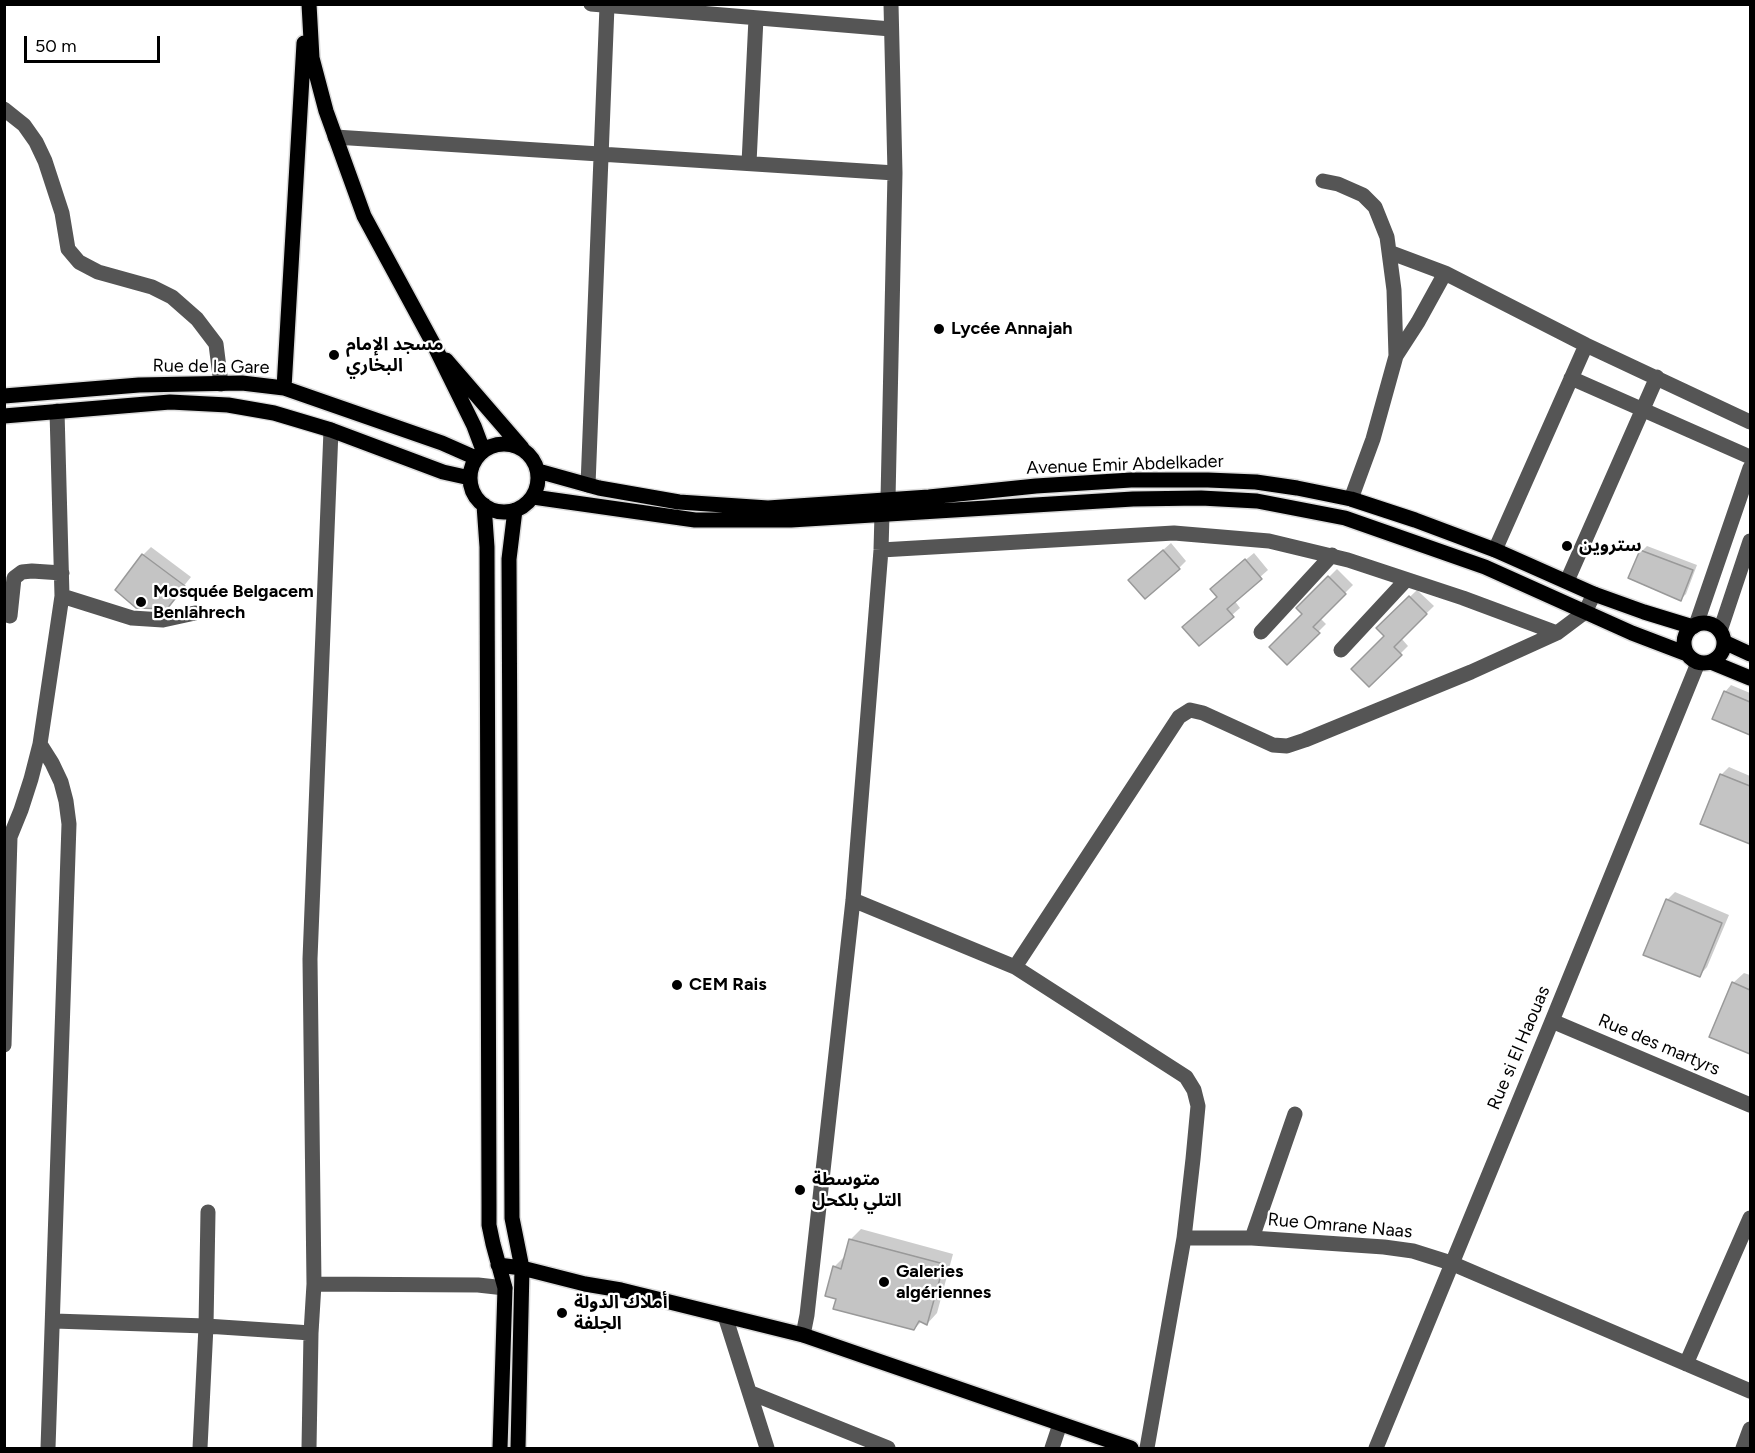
<!DOCTYPE html>
<html>
<head>
<meta charset="utf-8">
<style>
  body { margin:0 }
  #map { position:relative; width:1755px; height:1453px; overflow:hidden; background:#fff; font-family:Figtree,sans-serif }
  canvas { display:block }
  .frame { position:absolute; inset:0; border:6px solid #000; pointer-events:none }
  .scale { position:absolute; left:24px; top:36px; width:136px; height:27px; box-sizing:border-box; border:3px solid #000; border-top:0; padding-left:8px; font-size:18px; line-height:21px; white-space:nowrap; color:#000; -webkit-text-stroke:4px #fff; paint-order:stroke }
</style>
</head>
<body>
<div id="map">
<canvas width="1755" height="1453"></canvas>
<div class="frame"></div>
<div class="scale">50 m</div>
</div>
<script>
const ctx = document.querySelector('canvas').getContext('2d');
ctx.lineJoin = 'round';
function fill(path, color) {
  ctx.fillStyle = color;
  ctx.fill(path, 'evenodd');
}
function shape(rows) {
  const path = new Path2D();
  for (const r of rows) {
    if (r.length === 3) {
      path.moveTo(r[0] + r[2], r[1]);
      path.arc(r[0], r[1], r[2], 0, 2 * Math.PI);
      continue;
    }
    path.moveTo(r[0], r[1]);
    for (let i = 2; i < r.length; i += 2) path.lineTo(r[i], r[i + 1]);
  }
  return path;
}
function strokePath(path, color, width, dash) {
  ctx.strokeStyle = color;
  ctx.lineWidth = width;
  ctx.lineCap = dash ? 'butt' : 'round';
  ctx.setLineDash(dash || []);
  ctx.stroke(path);
}
function drawText(font, color, halo, rows, align = 'center') {
  ctx.font = font + ' Figtree,"Noto Sans Arabic",sans-serif';
  ctx.lineWidth = 4.5;
  ctx.setLineDash([]);
  ctx.textBaseline = 'middle';
  ctx.strokeStyle = halo;
  ctx.fillStyle = color;
  for (const [text, x, y, turn = 0] of rows) {
    ctx.save();
    ctx.translate(x, y);
    ctx.rotate((+turn || 0) * Math.PI / 180);
    ctx.textAlign = isNaN(turn) ? turn : align;
    if (halo) ctx.strokeText(text, 0, 0);
    ctx.fillText(text, 0, 0);
    ctx.restore();
  }
}
const shadow = shape([
  [1171,543,1186,561,1179,568,1138,572],
  [1647,546,1697,565,1686,594,1681,599,1642,551],
  [151,547,191,577,166,608,143,555],
  [1254,553,1268,570,1234,600,1240,608,1199,644,1219,596,1220,581],
  [1337,569,1353,585,1320,618,1326,624,1287,663,1304,614,1298,608],
  [1417,590,1434,606,1401,638,1408,646,1369,685,1386,636,1378,628],
  [1731,685,1750,693,1750,733,1714,718,1725,692],
  [1729,767,1750,776,1750,842,1702,823,1721,775],
  [1675,892,1729,915,1707,967,1700,975,1667,900],
  [1744,973,1750,975,1750,1052,1711,1036,1733,983],
  [861,1229,953,1254,937,1313,927,1324,922,1321,914,1329,838,1298,834,1267,844,1257,850,1240]
]);
const building = shape([
  [1163,550,1180,569,1145,599,1128,580,1163,550],
  [1640,550,1693,570,1681,601,1628,578,1640,550],
  [142,554,185,586,167,609,136,608,115,590,142,554],
  [1245,559,1262,579,1227,609,1234,617,1199,646,1182,627,1217,597,1210,589,1245,559],
  [1328,576,1346,594,1313,627,1320,633,1287,665,1269,647,1302,614,1296,608,1328,576],
  [1409,596,1427,614,1394,647,1402,655,1369,687,1351,669,1384,636,1376,628,1409,596],
  [1724,691,1750,702,1750,735,1712,719,1724,691],
  [1720,774,1750,786,1750,844,1700,824,1720,774],
  [1666,899,1722,923,1700,977,1643,955,1666,899],
  [1732,982,1750,990,1750,1054,1709,1037,1732,982],
  [849,1239,944,1264,927,1325,919,1321,914,1330,833,1309,836,1299,825,1296,833,1266,841,1269,849,1239]
]);
const minor = shape([
  [591,4,891,29],
  [4,109,24,125,36,142,45,161,62,213,68,249,79,262,98,272,152,287,172,297,197,319,216,344,221,384],
  [335,137,895,173],
  [749,163,756,18],
  [1323,181,1338,184,1363,195,1375,207,1387,237,1389,252,1394,290,1396,356],
  [1389,252,1445,273,1586,345,1750,422],
  [1571,378,1750,457],
  [588,485,607,6],
  [888,499,895,173,891,4],
  [1351,499,1373,439,1396,356,1418,322,1445,273],
  [881,550,1174,533,1269,541,1348,560,1463,598,1557,633],
  [1495,550,1586,345],
  [1567,581,1657,377],
  [62,596,132,618,163,620,195,613],
  [10,616,14,578,22,572,32,571,62,573],
  [1696,625,1750,468],
  [1720,631,1750,541],
  [1261,632,1332,555],
  [1341,650,1406,580],
  [40,744,52,763,61,782,66,801,69,824,48,1448],
  [4,846,10,837,21,810,31,779,40,744,62,596,57,411],
  [853,900,1015,967,1186,1077,1194,1090,1198,1106,1193,1159,1184,1238],
  [1015,967,1179,717,1190,710,1203,713,1273,745,1287,746,1305,740,1471,672,1557,633,1585,612,1594,594],
  [1552,1021,1750,1105],
  [4,1045,10,837],
  [1252,1238,1295,1114],
  [314,1284,478,1285,505,1288],
  [725,1316,767,1448],
  [54,1321,206,1326,311,1333],
  [803,1335,807,1315,853,900,881,550,882,514],
  [1686,1364,1750,1218],
  [751,1393,888,1448],
  [200,1448,206,1326,208,1212],
  [309,1448,311,1333,314,1284,310,959,331,430],
  [1052,1448,1060,1424],
  [1147,1448,1184,1238,1252,1238,1384,1247,1413,1251,1451,1263,1750,1391],
  [1376,1448,1552,1021,1698,663],
  [1743,1448,1750,1429]
]);
const major = shape([
  [309,4,312,58,326,111,364,216,435,347,474,426,483,450],
  [446,360,522,448],
  [284,388,304,43],
  [4,396,139,385,242,383,284,388,442,443,476,458],
  [4,416,170,402,228,405,274,413,331,430,443,472,470,478],
  [504,478,34],
  [538,471,599,488,679,502,768,508,929,497,1036,486,1131,480,1208,480,1256,482,1297,488,1351,499,1415,520,1495,550,1594,594,1644,612,1693,627],
  [533,497,695,520,791,520,1133,499,1201,498,1257,501,1345,518,1485,567,1632,633,1687,654],
  [484,505,487,547,489,1204,489,1225,493,1244,505,1288,500,1448],
  [515,510,509,559,512,1218,522,1268,518,1448],
  [1704,643,20],
  [1724,642,1750,654],
  [1711,662,1750,678],
  [498,1265,522,1268,585,1284,621,1290,803,1335,1131,1448]
]);
const markers = [
  [939,329,6,"#000"],
  [334,355,6,"#000"],
  [1567,546,6,"#000"],
  [141,602,6,"#000"],
  [677,985,6,"#000"],
  [800,1190,6,"#000"],
  [884,1282,6,"#000"],
  [562,1313,6,"#000"]
];
const poiNames = [
  ["Lycée Annajah",951,329],
  ["مسجد الإمام",346,345],
  ["البخاري",346,366],
  ["ستروين",1579,546],
  ["Mosquée Belgacem",153,592],
  ["Benlahrech",153,613],
  ["CEM Rais",689,985],
  ["متوسطة",812,1180],
  ["التلي بلكحل",812,1201],
  ["Galeries",896,1272],
  ["algériennes",896,1293],
  ["أملاك الدولة",574,1303],
  ["الجلفة",574,1324]
];
const streetNames = [
  ["Rue de la Gare",211,367,1],
  ["Avenue Emir Abdelkader",1125,465,-2],
  ["Rue des martyrs",1659,1045,23],
  ["Rue si El Haouas",1519,1048,-67],
  ["Rue Omrane Naas",1340,1226,5]
];
fill(shadow, '#0003');
fill(building, '#c4c4c4');
strokePath(building, '#999', 1.5);
strokePath(major, '#dbdbdb', 18);
strokePath(minor, '#555', 15);
strokePath(major, '#000', 15);
for (const [x, y, r, color] of markers) {
  const dot = new Path2D();
  dot.arc(x, y, r, 0, 2 * Math.PI);
  ctx.fillStyle = color;
  ctx.fill(dot);
  strokePath(dot, '#fff', 2);
}
drawText('bold 18px', '#000', '#fff', poiNames, 'left');
drawText('18px', '#000', '#fff', streetNames);
</script>
</body>
</html>
